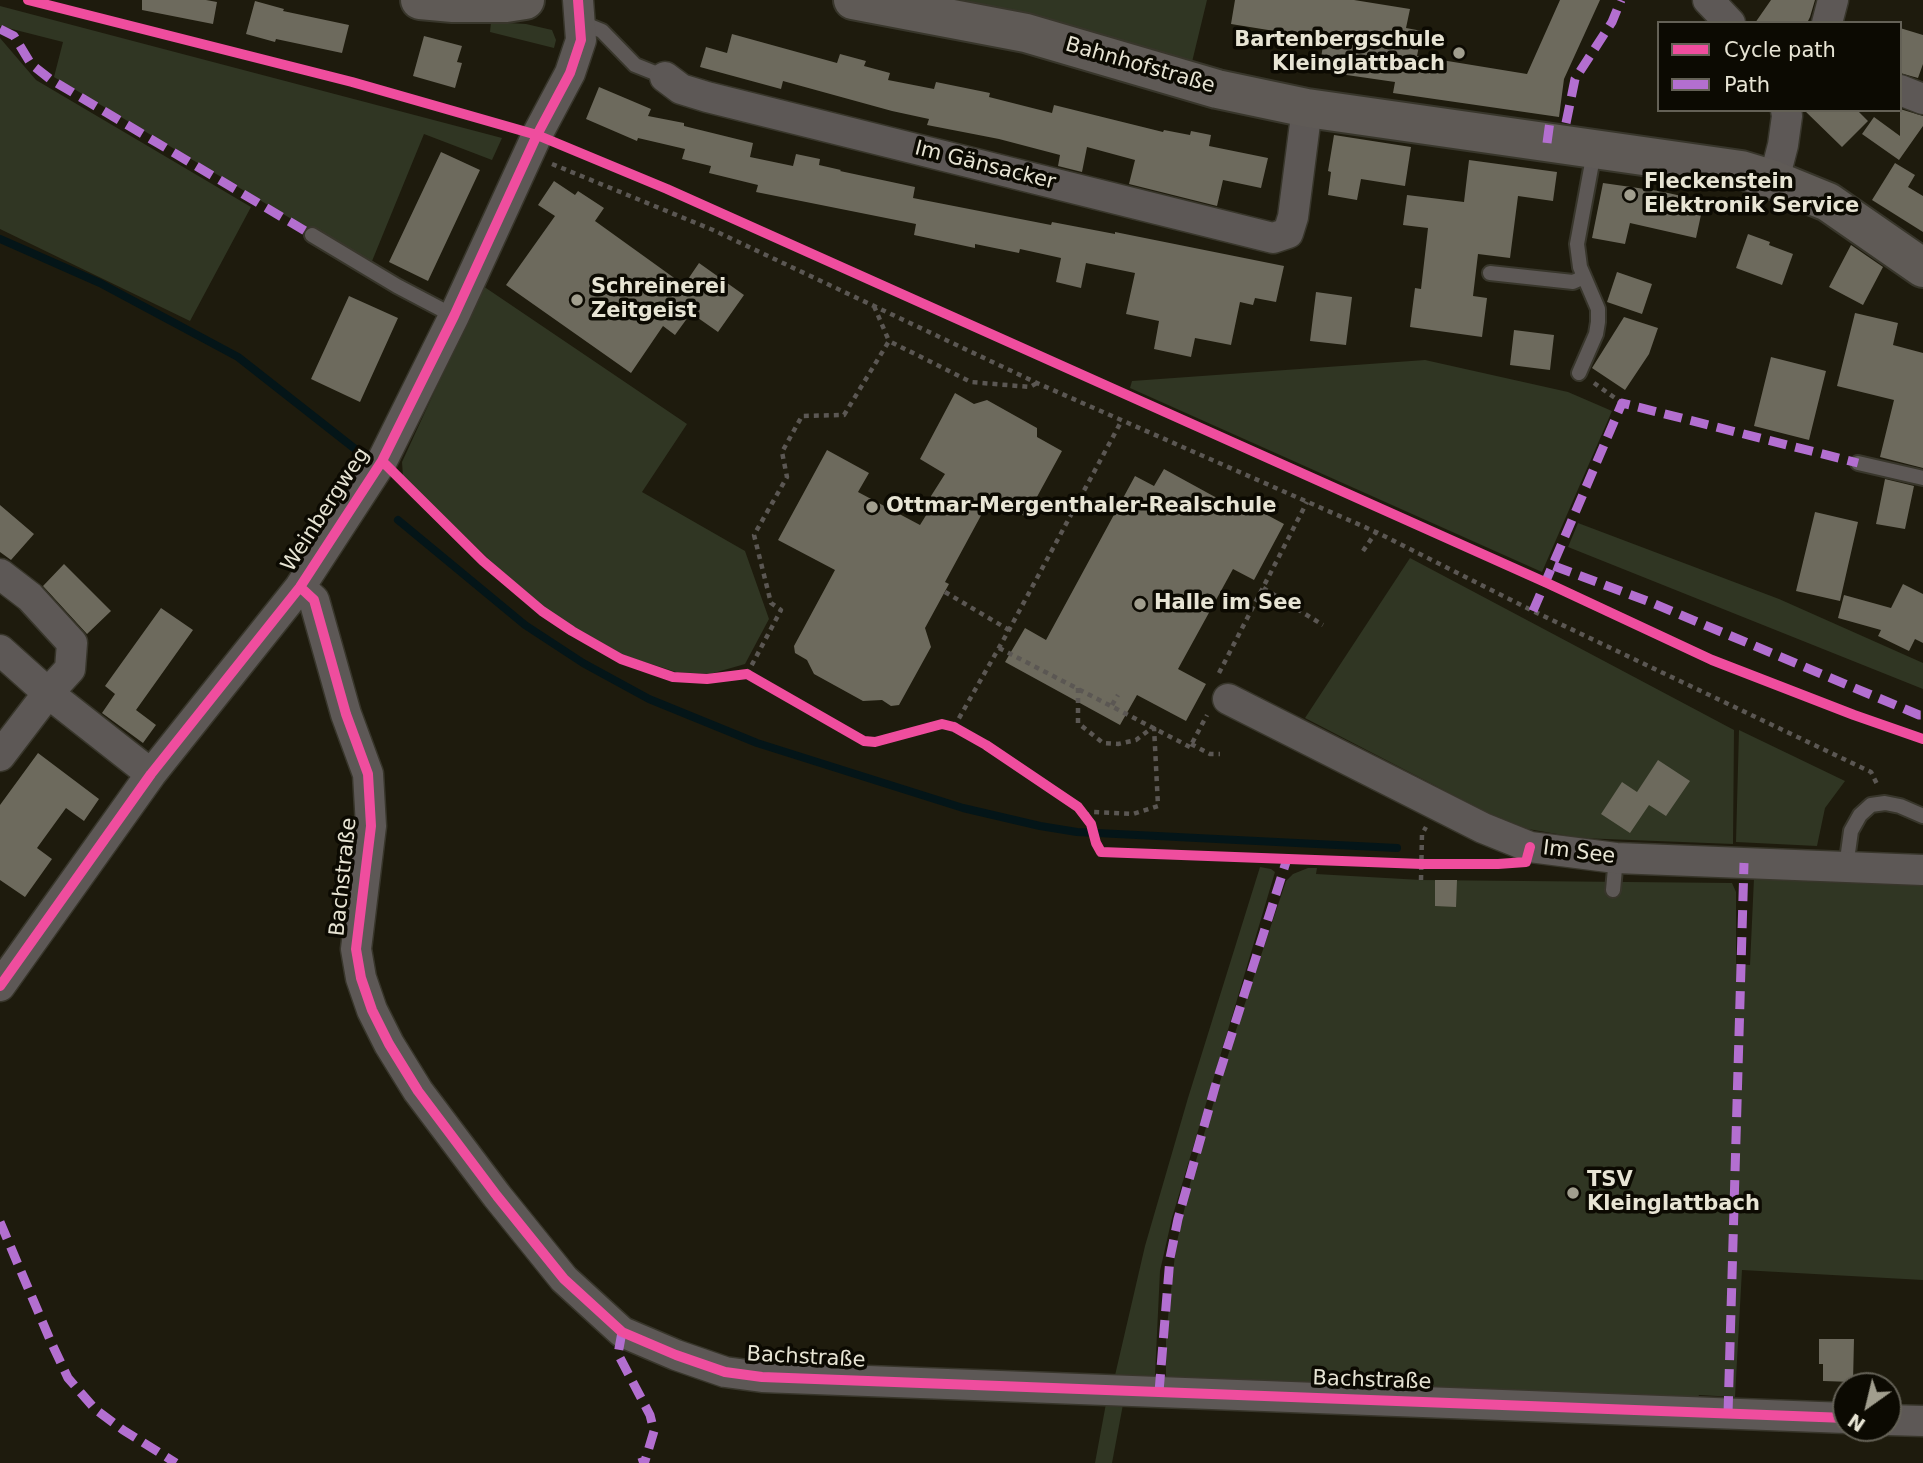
<!DOCTYPE html>
<html>
<head>
<meta charset="utf-8">
<style>
  body { margin:0 }
  #map { position:relative; width:1923px; height:1463px; overflow:hidden; background:#1e1b0d; font-family:"DejaVu Sans",sans-serif }
  canvas { display:block }
  .legend { position:absolute; left:1657px; top:21px; width:245px; height:91px; box-sizing:border-box; background:#0c0a02; border:2px solid #646156; margin:0; padding:9px 12px; list-style:none; font-size:21px; color:#e7e4d4 }
  .legend li { display:flex; align-items:center; gap:14px; height:35px }
  .legend b { width:35px; border:2px solid #646156 }
  .north { position:absolute; left:1832px; top:1372px; width:70px; height:70px; box-sizing:border-box; background:#0c0a02; border:2px solid #646156; border-radius:50%; rotate:214deg; font-size:19px; font-weight:700; line-height:28px; text-align:center; color:#e7e4d4 }
  .north::after { content:''; display:block; margin:auto; width:24px; height:32px; background:#a19e8e; clip-path:polygon(50% 0,100% 100%,50% 72%,0 100%) }
</style>
</head>
<body>
<div id="map">
<canvas width="1923" height="1463"></canvas>
<ul class="legend">
<li><b style="height:9px;background:#ef4d9e"></b>Cycle path</li>
<li><b style="height:9px;background:#b36fd0"></b>Path</li>
</ul>
<div class="north">N</div>
</div>
<script>
const ctx = document.querySelector('canvas').getContext('2d');
ctx.lineJoin = 'round';
function fill(path, color) {
  ctx.fillStyle = color;
  ctx.fill(path, 'evenodd');
}
function shape(rows) {
  const path = new Path2D();
  for (const r of rows) {
    path.moveTo(r[0], r[1]);
    for (let i = 2; i < r.length; i += 2) path.lineTo(r[i], r[i + 1]);
  }
  return path;
}
function strokePath(path, color, width, dash) {
  ctx.strokeStyle = color;
  ctx.lineWidth = width;
  ctx.lineCap = dash ? 'butt' : 'round';
  ctx.setLineDash(dash || []);
  ctx.stroke(path);
}
function drawText(font, color, halo, rows, align = 'center') {
  ctx.font = font + ' "DejaVu Sans",sans-serif';
  ctx.lineWidth = 7;
  ctx.setLineDash([]);
  ctx.textBaseline = 'middle';
  ctx.strokeStyle = halo;
  ctx.fillStyle = color;
  for (const [text, x, y, turn = 0] of rows) {
    ctx.save();
    ctx.translate(x, y);
    ctx.rotate((+turn || 0) * Math.PI / 180);
    ctx.textAlign = isNaN(turn) ? turn : align;
    if (halo) ctx.strokeText(text, 0, 0);
    ctx.fillText(text, 0, 0);
    ctx.restore();
  }
}
const green = shape([
  [963,0,1207,0,1192,62,1040,19],
  [0,6,502,138,492,160,424,134,370,266,54,77,63,42,0,26],
  [491,22,526,24,552,30,556,40,554,48,490,32],
  [0,38,36,80,251,207,190,321,0,229],
  [483,286,687,424,642,492,745,551,769,619,745,664,710,674,676,672,623,655,549,612,497,567,403,477,402,462],
  [1425,360,1568,392,1612,411,1542,572,1130,388,1132,381],
  [1578,523,1779,599,1923,663,1923,689,1568,547],
  [1410,558,1734,730,1733,844,1580,838,1528,829,1488,813,1305,718],
  [1739,730,1845,781,1825,808,1817,846,1736,842],
  [1260,867,1271,869,1275,872,1172,1218,1160,1271,1155,1375,1150,1382,1113,1384,1145,1246,1188,1098],
  [1308,868,1317,868,1316,874,1421,880,1732,883,1736,892,1736,964,1750,965,1754,878,1923,885,1923,1280,1742,1270,1735,1397,1699,1395,1695,1405,1174,1386,1166,1376,1166,1335,1176,1246,1194,1167,1233,1039,1286,881,1293,874],
  [1107,1398,1124,1399,1112,1463,1095,1463]
]);
const stream = shape([
  [0,239,100,283,238,357,359,452],
  [398,520,525,625,583,663,649,699,757,743,963,808,1040,826,1077,832,1397,848]
]);
const building = shape([
  [142,0,206,0,217,2,213,24,142,10],
  [1235,0,1354,0,1410,9,1406,28,1422,31,1417,56,1527,74,1560,0,1600,0,1564,79,1559,117,1393,93,1395,82,1319,71,1324,39,1231,24],
  [1771,0,1815,0,1810,17,1807,23,1755,23],
  [255,1,284,9,283,11,349,25,342,53,276,39,275,42,246,34],
  [1900,28,1923,35,1923,64,1918,78,1900,73],
  [732,34,837,63,840,54,866,61,864,66,890,73,888,80,934,89,936,82,990,93,989,97,1052,113,1054,105,1163,132,1164,130,1190,135,1191,131,1211,135,1209,146,1268,158,1261,188,1223,180,1217,206,1129,184,1135,160,1087,147,1082,172,1058,166,1060,155,999,139,927,125,929,119,892,111,783,81,781,89,700,67,706,47,727,53],
  [424,36,462,46,457,62,462,63,455,88,413,76],
  [599,87,651,109,648,116,684,123,684,126,753,143,750,157,793,166,796,154,820,159,819,165,841,170,840,171,915,187,913,198,1051,225,1052,222,1115,234,1115,232,1284,266,1276,302,1255,298,1253,305,1240,302,1231,345,1195,338,1191,357,1154,349,1159,321,1126,314,1135,273,1086,263,1081,288,1056,282,1061,258,1020,249,1019,253,975,244,975,248,914,235,916,224,756,192,758,185,709,173,711,166,682,159,685,149,638,138,637,141,586,119],
  [1900,109,1923,116,1923,126,1899,160,1862,134,1874,117,1900,136],
  [1804,110,1857,110,1868,121,1842,147],
  [1334,135,1411,147,1405,186,1361,179,1357,200,1328,195,1331,172,1328,171],
  [441,152,480,170,428,281,389,262],
  [1469,160,1557,172,1553,201,1518,196,1510,258,1478,254,1473,296,1487,298,1482,337,1410,327,1415,288,1421,289,1428,228,1403,225,1407,195,1464,202],
  [1895,163,1915,175,1908,187,1923,196,1923,232,1872,200],
  [554,181,575,195,578,191,604,208,595,221,684,285,699,263,744,295,718,332,691,313,675,335,663,326,631,373,506,285,555,216,538,205],
  [1603,183,1659,191,1704,201,1696,238,1630,223,1625,244,1592,238],
  [1748,234,1770,242,1769,245,1793,254,1782,285,1736,268],
  [1851,245,1883,267,1863,305,1829,287],
  [1617,272,1652,284,1642,314,1607,302],
  [1316,292,1352,297,1346,345,1310,341],
  [349,296,398,318,360,402,311,379],
  [1855,313,1898,323,1893,345,1923,353,1923,468,1880,457,1894,400,1837,386],
  [1624,317,1658,328,1649,354,1625,390,1592,368],
  [1514,330,1554,335,1550,370,1510,365],
  [1771,357,1826,371,1809,440,1754,426],
  [955,393,974,404,987,400,1037,428,1037,437,1062,451,1026,517,991,497,945,582,949,584,925,628,931,647,899,705,891,706,882,700,863,701,814,674,807,660,795,653,794,646,835,570,778,540,827,450,869,473,858,492,920,525,933,504,931,496,945,474,920,459],
  [1164,469,1237,509,1241,501,1284,524,1254,580,1233,569,1178,669,1206,684,1186,721,1137,695,1120,725,1005,662,1025,628,1046,640,1135,476,1154,486],
  [1885,479,1914,486,1905,529,1876,524],
  [0,505,34,534,11,560,0,552],
  [1815,512,1858,522,1840,601,1796,591],
  [64,564,111,611,87,634,43,586],
  [1903,584,1923,594,1923,643,1915,639,1909,651,1878,636,1881,630,1838,618,1844,595,1891,608],
  [161,608,193,630,136,710,156,725,143,743,102,713,115,694,105,686],
  [38,753,99,799,84,821,66,808,37,848,52,859,25,897,0,880,0,805],
  [1658,760,1690,781,1666,816,1649,805,1630,833,1601,814,1622,782,1637,792],
  [1435,880,1457,880,1456,907,1435,906],
  [1819,1339,1854,1339,1853,1382,1823,1381,1823,1364,1819,1364]
]);
const path = shape([
  [552,164,713,230,1037,383,1376,532,1533,611,1871,772,1878,786],
  [874,306,889,341],
  [1594,383,1622,403],
  [1363,551,1376,532],
  [1263,588,1323,625],
  [945,592,1009,630],
  [999,648,1190,747,1207,715],
  [1219,673,1307,502],
  [747,674,781,610,771,603,754,535,787,477,782,452,802,416,844,415,889,341,971,382,1030,387,1037,383],
  [1078,688,1078,723,1103,743,1118,744,1136,740,1153,727],
  [1112,705,1118,695],
  [954,727,1009,630,1122,420],
  [1191,744,1210,754,1220,754],
  [1085,816,1094,812,1133,814,1158,806,1154,727],
  [1421,880,1422,834,1426,827]
]);
const lane = shape([
  [580,22,602,31,635,65,665,77],
  [312,235,397,286,454,316],
  [1490,273,1573,282,1584,277],
  [1579,373,1596,334,1598,322,1598,309,1580,267,1577,244,1594,152],
  [1858,463,1923,478],
  [1846,867,1851,831,1860,815,1871,805,1885,803,1900,806,1923,816],
  [1613,890,1616,858]
]);
const street = shape([
  [1708,0,1730,23],
  [1827,23,1833,0],
  [665,77,681,89,707,97,1273,238,1288,233,1293,217,1307,108],
  [1900,90,1923,99],
  [1774,180,1783,145,1787,116,1786,110],
  [0,574,30,597,72,643,70,669,48,693,0,756],
  [300,587,314,600,346,714,368,774,371,826,356,949,361,978,372,1010,389,1044,418,1091,497,1196,564,1279,622,1332,676,1355,725,1372,762,1377,1846,1418],
  [0,650,48,693,151,774],
  [1228,699,1483,828,1530,847,1616,858,1923,870],
  [0,986,151,774,300,587,382,461,454,316,537,135,570,73,581,40,578,0],
  [1888,1420,1923,1421]
]);
const secondary = shape([
  [420,0,453,3,506,3,525,0],
  [853,0,1026,33,1217,89,1307,108,1741,170,1774,180,1828,202,1923,268]
]);
const quiet = shape([
  [0,29,14,36,31,64,50,79,312,235],
  [1566,123,1575,79,1612,22,1621,0],
  [1547,143,1550,121],
  [1554,566,1650,602,1919,715,1923,715],
  [1533,611,1622,403,1858,463],
  [0,1222,51,1342,68,1378,95,1409,123,1430,176,1463],
  [622,1332,618,1354,650,1415,654,1431,645,1461,639,1463],
  [1159,1392,1170,1258,1178,1219,1215,1087,1287,859],
  [1728,1414,1744,863]
]);
const cycleway = shape([
  [28,0,352,82,537,135,667,189,1547,583,1712,660,1854,715,1923,739],
  [382,461,483,561,542,611,572,631,621,659,673,677,707,679,747,674,864,741,875,742,942,724,954,727,986,745,1078,807,1091,824,1096,843,1101,852,1422,864,1498,864,1526,862,1530,847],
  [300,587,314,600,346,714,368,774,371,826,356,949,361,978,372,1010,389,1044,418,1091,497,1196,564,1279,622,1332,676,1355,725,1372,762,1377,1846,1418],
  [0,986,151,774,300,587,382,461,454,316,537,135,570,73,581,40,578,0]
]);
const markers = [
  [1459,53,7,"#a19e8e"],
  [1630,195,7,"#a19e8e"],
  [577,300,7,"#a19e8e"],
  [872,507,7,"#a19e8e"],
  [1140,604,7,"#a19e8e"],
  [1573,1193,7,"#a19e8e"]
];
const poiNames = [
  ["Bartenbergschule",1445,41,"right"],
  ["Kleinglattbach",1445,65,"right"],
  ["Fleckenstein",1644,183],
  ["Elektronik Service",1644,207],
  ["Schreinerei",591,288],
  ["Zeitgeist",591,312],
  ["Ottmar-Mergenthaler-Realschule",886,507],
  ["Halle im See",1154,604],
  ["TSV",1587,1181],
  ["Kleinglattbach",1587,1205]
];
const streetNames = [
  ["Bahnhofstraße",1140,66,16],
  ["Im Gänsacker",985,166,14],
  ["Weinbergweg",326,510,-57],
  ["Im See",1579,853,7],
  ["Bachstraße",344,877,-84],
  ["Bachstraße",806,1358,3],
  ["Bachstraße",1372,1381,2]
];
fill(green, '#303623');
strokePath(stream, '#041518', 8);
fill(building, '#6d6a5d');
strokePath(lane, '#38362b', 18);
strokePath(street, '#38362b', 33);
strokePath(secondary, '#38362b', 42);
strokePath(path, '#5b5753', 4.5, [5, 5]);
strokePath(lane, '#5d5856', 14);
strokePath(street, '#5d5856', 30);
strokePath(secondary, '#5f5a56', 38);
strokePath(quiet, '#b36fd0', 9, [18, 9]);
strokePath(cycleway, '#ef4d9e', 10);
for (const [x, y, r, color] of markers) {
  const dot = new Path2D();
  dot.arc(x, y, r, 0, 2 * Math.PI);
  ctx.fillStyle = color;
  ctx.fill(dot);
  strokePath(dot, '#0c0a02', 2.5);
}
drawText('bold 21px', '#e7e4d4', '#0c0a02', poiNames, 'left');
drawText('21px', '#e7e4d4', '#0c0a02', streetNames);
</script>
</body>
</html>
